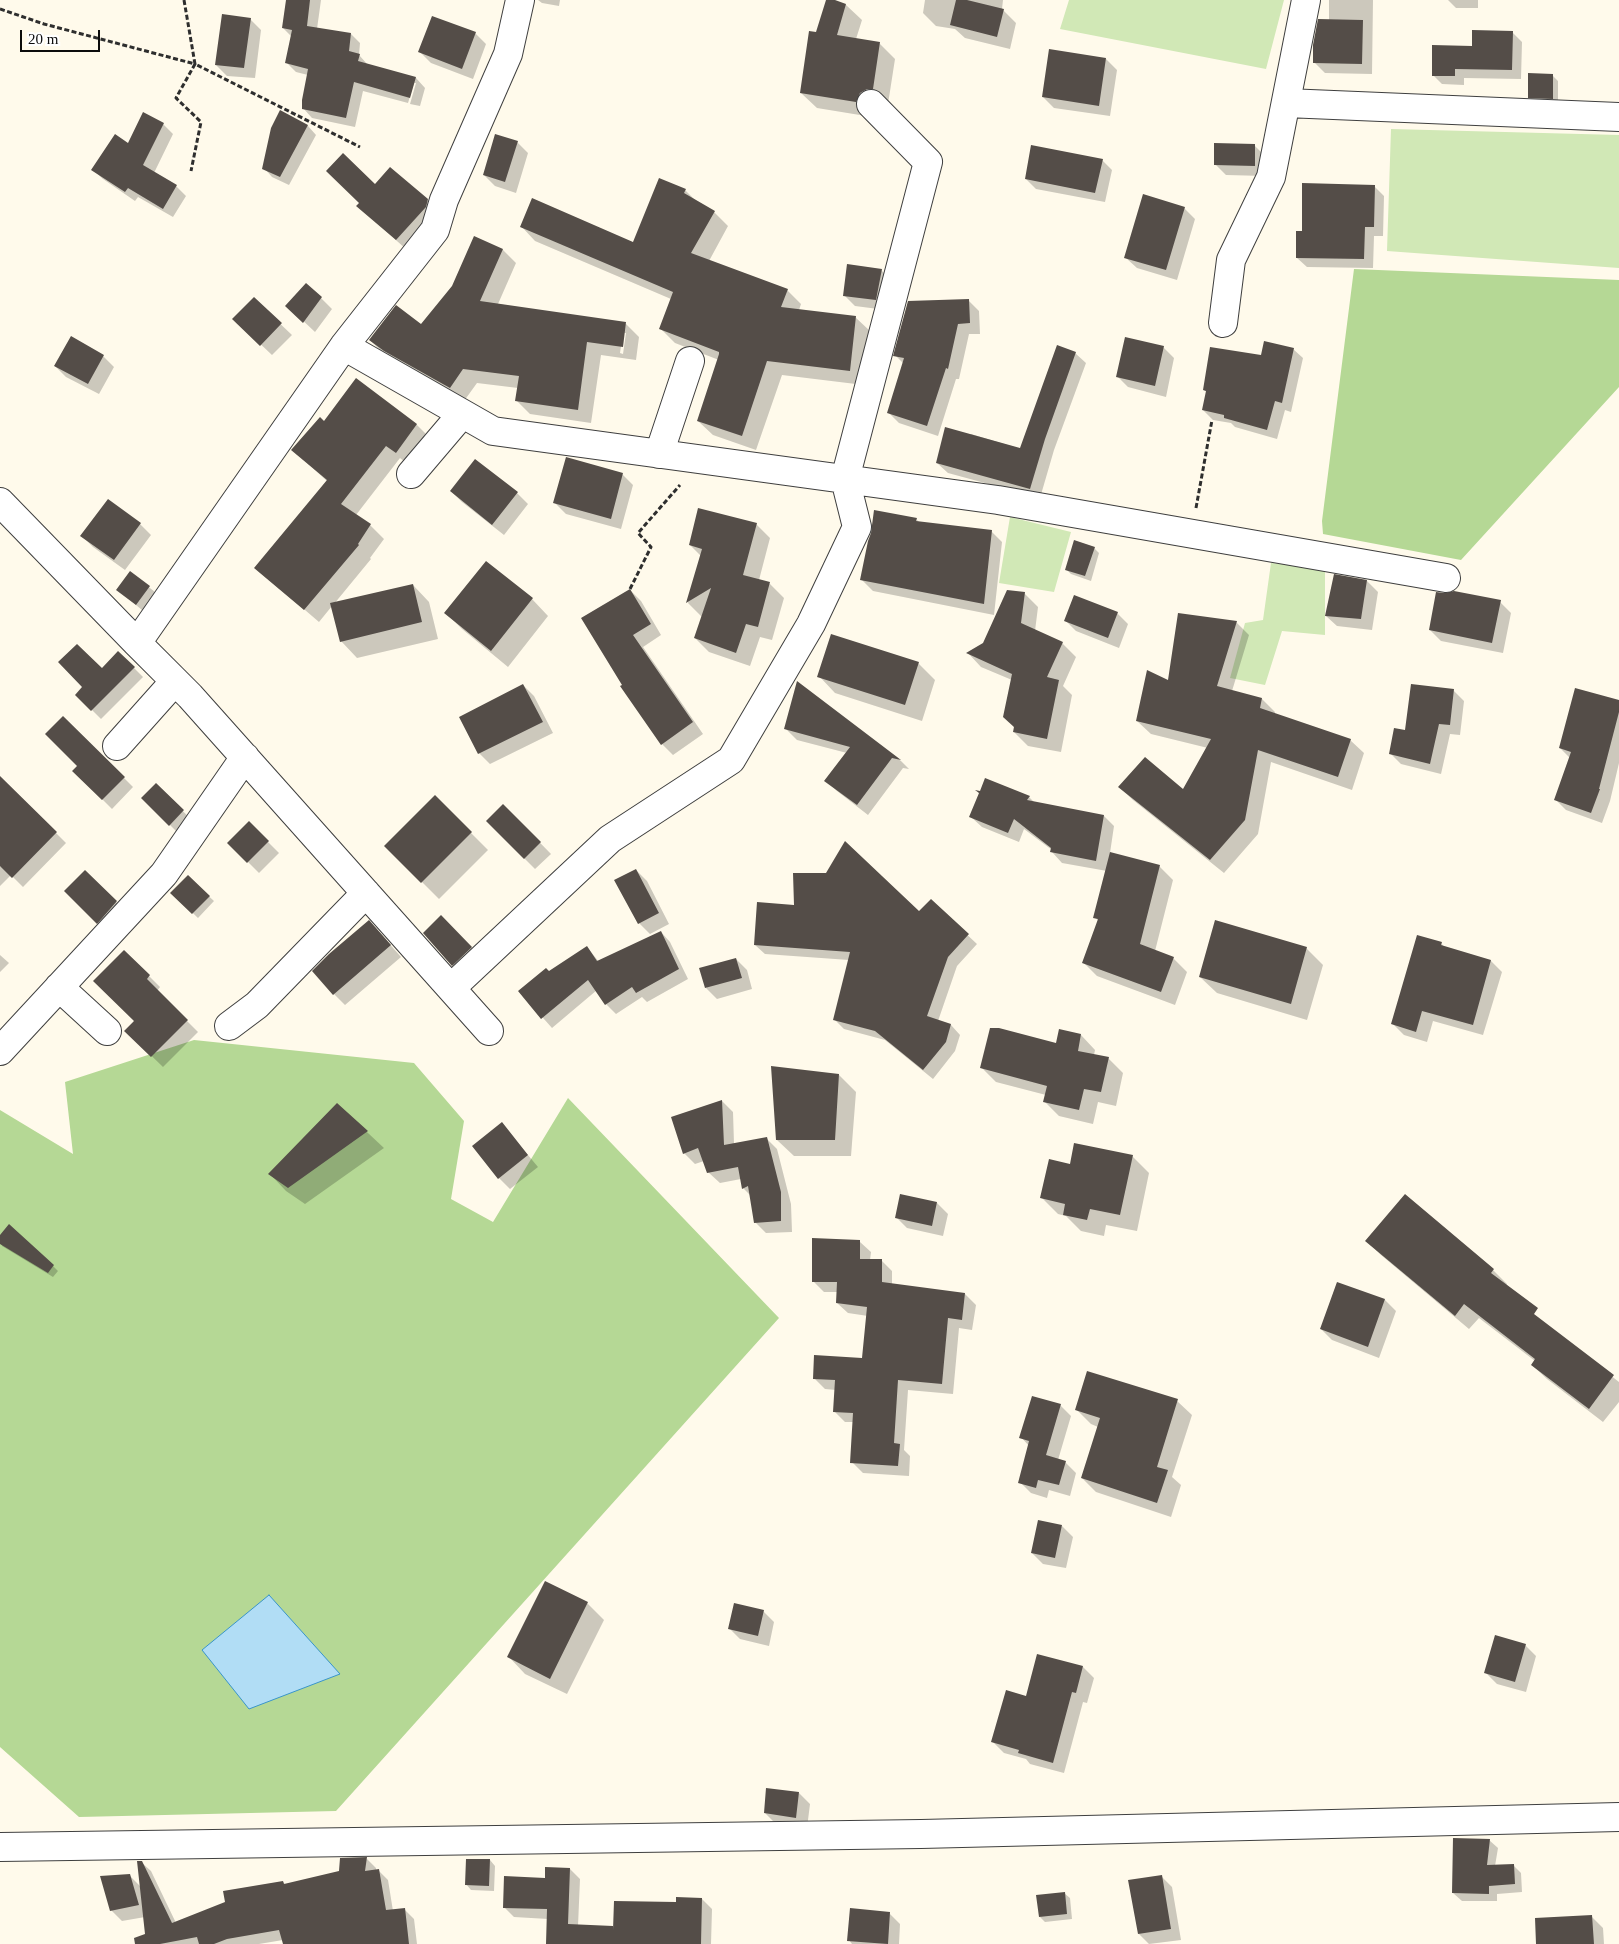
<!DOCTYPE html>
<html>
<head>
<meta charset="utf-8">
<style>
  body { margin:0 }
  #map { position:relative; width:1619px; height:1944px; overflow:hidden; background:#fffaeb; font-family:Georgia,serif }
  canvas { display:block }
  .scale { position:absolute; left:20px; top:30px; width:80px; height:22px; box-sizing:border-box; border:2px solid #0c0c0c; border-top:0; padding-left:6px; font-size:15px; line-height:18px; white-space:nowrap; color:#0c0c0c; -webkit-text-stroke:4px #fff; paint-order:stroke }
</style>
</head>
<body>
<div id="map">
<canvas width="1619" height="1944"></canvas>
<div class="scale">20 m</div>
</div>
<script>
const ctx = document.querySelector('canvas').getContext('2d');
ctx.lineJoin = 'round';
function fill(path, color) {
  ctx.fillStyle = color;
  ctx.fill(path, 'evenodd');
}
function shape(rows) {
  const path = new Path2D();
  for (const r of rows) {
    path.moveTo(r[0], r[1]);
    for (let i = 2; i < r.length; i += 2) path.lineTo(r[i], r[i + 1]);
  }
  return path;
}
function strokePath(path, color, width, dash) {
  ctx.strokeStyle = color;
  ctx.lineWidth = width;
  ctx.lineCap = dash ? 'butt' : 'round';
  ctx.setLineDash(dash || []);
  ctx.stroke(path);
}
const green = shape([
  [1069,0,1284,0,1266,69,1060,29],
  [1391,129,1619,135,1619,268,1387,251],
  [1010,517,1071,532,1054,592,999,583],
  [1271,563,1325,568,1325,635,1282,631,1265,685,1230,678,1245,623,1263,620]
]);
const forest = shape([
  [1354,269,1619,280,1619,387,1461,560,1323,534,1322,521],
  [194,1040,414,1063,464,1121,451,1199,493,1222,568,1098,779,1318,336,1811,79,1817,0,1747,0,1110,73,1154,65,1082]
]);
const water = shape([
  [269,1595,340,1674,249,1709,202,1650,269,1595]
]);
const shadow = shape([
  [287,0,321,0,317,29,351,34,360,43,359,55,368,65,416,78,425,88,420,106,410,104,416,83,414,83,408,103,363,91,355,127,312,118,303,108,308,75,296,72,287,63,292,37,283,28],
  [538,0,560,0,559,6,542,3],
  [828,0,846,5,862,20,856,39,879,43,895,59,888,104,872,117,817,108,801,93,817,33],
  [925,0,1003,0,1002,9,1016,23,1010,49,965,38,955,29,936,26,923,13],
  [1329,0,1373,0,1372,74,1325,73,1314,62,1329,21],
  [1448,0,1478,0,1478,8,1456,8],
  [250,19,261,30,255,78,227,76,216,65],
  [1512,32,1522,42,1521,79,1464,78,1464,85,1442,84,1433,75,1473,47],
  [475,33,486,44,473,79,431,63,420,52],
  [1106,59,1117,70,1110,116,1054,108,1043,97],
  [1553,76,1558,81,1558,103,1534,102,1529,97],
  [281,112,308,126,316,135,289,185,272,177,264,168],
  [163,124,173,134,154,173,176,186,186,196,173,217,138,197,135,201,103,179,93,170,129,145],
  [517,142,528,153,516,193,495,186,484,175],
  [1254,145,1265,156,1265,176,1226,175,1215,164],
  [1102,160,1112,170,1105,202,1036,189,1026,179],
  [376,186,427,200,438,211,407,250,358,206],
  [1374,186,1384,196,1383,236,1374,236,1373,268,1307,267,1297,258,1303,232],
  [685,190,696,201,714,212,728,226,709,261,787,290,801,304,799,310,855,317,870,331,864,385,782,375,756,450,713,435,698,421,719,360,675,343,660,328,671,299,535,241,521,226,634,244],
  [1184,208,1195,219,1177,280,1137,268,1126,258],
  [475,237,503,250,516,263,498,304,626,324,639,337,636,360,601,355,591,423,530,414,517,401,518,388,477,383,464,401,384,354,370,340,422,326,453,287],
  [623,333,626,333,623,354,620,353],
  [881,270,892,281,886,310,855,306,844,295],
  [321,298,332,309,315,332,298,316],
  [254,299,292,335,272,355,234,319],
  [968,300,979,311,980,334,969,334,959,379,956,379,938,436,899,423,888,412,904,364,895,355],
  [1163,347,1174,358,1166,397,1128,387,1117,376],
  [1293,349,1303,358,1291,412,1285,410,1277,439,1235,427,1231,423,1213,420,1203,410,1207,392,1204,390,1262,357],
  [1075,353,1086,363,1054,450,1040,498,948,473,937,463,971,434,1021,449],
  [103,356,114,367,99,394,66,377,55,366],
  [325,422,416,424,430,438,410,466,400,458,356,515,370,525,384,539,370,558,371,559,334,604,413,585,429,602,438,639,357,658,341,641,332,606,319,622,256,568,328,482,293,450],
  [622,474,633,485,621,529,566,514,555,503],
  [451,491,517,493,528,504,504,535,462,502],
  [916,519,920,523,991,531,1002,542,994,615,873,591,862,580],
  [140,524,151,535,125,570,93,547,82,536],
  [756,524,770,538,759,580,770,584,784,598,772,640,760,637,750,666,709,652,695,638,702,617,688,603,701,556,690,545],
  [1094,548,1099,553,1091,581,1071,574,1066,569],
  [131,573,155,592,142,610,118,590],
  [1335,576,1367,581,1378,592,1372,630,1337,626,1326,616],
  [630,590,641,601,661,635,643,647,703,734,673,755,662,744,624,685],
  [1024,593,1038,607,1035,631,1062,643,1076,657,1063,686,1072,695,1061,752,1028,746,1014,732,1012,680,981,667,968,653,984,644],
  [532,599,548,616,508,667,462,629,446,613],
  [1500,602,1511,613,1503,653,1441,641,1430,630],
  [1117,613,1128,624,1119,648,1076,631,1065,620],
  [1236,622,1249,635,1232,691,1262,699,1275,712,1275,714,1350,740,1364,753,1352,790,1271,762,1258,834,1224,873,1133,800,1119,787,1184,791,1208,748,1151,734,1137,721,1169,682],
  [119,653,143,677,101,719,77,695],
  [918,663,935,680,922,721,835,693,819,676],
  [797,683,901,761,909,769,903,768,868,815,837,791,826,780,847,753,797,740,786,729],
  [523,685,534,696,553,733,490,764,479,753],
  [1453,690,1464,701,1460,735,1450,734,1441,774,1401,764,1390,753,1406,732],
  [1619,701,1619,763,1610,801,1602,823,1566,810,1555,799,1570,758,1560,748],
  [63,717,133,787,112,809,74,771,79,766],
  [156,785,194,822,181,836,143,798],
  [9,786,66,843,23,887,11,875,0,886,0,795],
  [435,797,488,850,439,899,386,846],
  [1029,797,1034,802,1104,816,1114,826,1110,853,1159,866,1173,880,1155,951,1173,958,1187,972,1175,1005,1097,976,1083,962,1099,921,1094,917,1107,871,1062,863,1052,852,1052,850,1024,829,1019,842,982,827,971,817],
  [503,805,551,854,535,869,487,821],
  [249,823,279,853,259,873,229,843],
  [636,870,647,881,669,924,650,934,639,923,616,881],
  [85,871,127,913,108,933,66,891],
  [188,877,214,901,198,918,172,893],
  [931,901,977,944,957,966,938,1021,951,1025,960,1035,955,1051,933,1079,885,1040,844,1029,835,1020,849,960,765,954,755,945,919,913],
  [441,917,482,958,464,976,453,965],
  [379,932,401,957,345,1005,334,994],
  [661,932,670,942,688,979,647,1002,642,997,616,1014,606,1004,597,990,552,1028,520,992,587,947,599,962],
  [1441,943,1445,948,1491,961,1502,972,1483,1035,1433,1021,1427,1042,1404,1035,1393,1024],
  [1306,948,1323,965,1307,1020,1217,993,1200,977],
  [124,951,160,987,157,991,198,1032,163,1067,126,1031,136,1022],
  [0,955,9,963,0,972],
  [736,959,747,970,752,989,717,999,706,988],
  [1060,1031,1081,1035,1095,1050,1094,1055,1108,1058,1123,1073,1116,1106,1098,1102,1093,1124,1059,1116,1045,1102,1046,1095,996,1082,981,1067,1057,1045],
  [839,1075,856,1092,851,1156,794,1156,777,1140],
  [722,1101,733,1112,734,1144,766,1138,777,1149,791,1204,792,1232,766,1233,755,1222,751,1196,743,1188,741,1179,720,1183,708,1172,704,1161,695,1164,684,1153],
  [337,1104,384,1148,305,1204,286,1191,270,1174],
  [502,1124,538,1167,510,1189,499,1178],
  [1132,1156,1149,1173,1137,1231,1106,1225,1104,1236,1081,1231,1066,1216,1058,1214,1042,1198,1070,1165],
  [937,1203,948,1214,943,1236,907,1228,896,1217],
  [0,1237,53,1266,58,1271,53,1277,2,1246],
  [1367,1241,1493,1270,1507,1284,1506,1286,1518,1303,1619,1382,1619,1402,1603,1422,1547,1379,1532,1365,1535,1361,1479,1318,1469,1329,1381,1255],
  [860,1242,871,1252,870,1260,882,1261,892,1271,892,1284,965,1294,976,1305,972,1330,959,1328,953,1394,908,1390,904,1450,910,1456,909,1476,863,1473,852,1462,854,1422,845,1422,834,1411,836,1390,825,1389,814,1378,864,1359,868,1316,848,1313,837,1303,838,1292,824,1292,813,1281],
  [1337,1283,1385,1300,1396,1311,1379,1358,1332,1340,1321,1329],
  [1177,1401,1192,1415,1172,1477,1181,1485,1171,1517,1096,1492,1082,1478,1098,1427,1091,1424,1077,1410],
  [1060,1405,1071,1416,1058,1460,1065,1462,1076,1473,1070,1496,1049,1490,1047,1498,1031,1493,1020,1482,1029,1446,1021,1437],
  [1062,1526,1073,1537,1066,1568,1043,1564,1032,1553],
  [587,1603,604,1620,567,1694,525,1674,509,1657],
  [763,1611,774,1622,769,1646,740,1639,729,1628],
  [1525,1645,1536,1656,1526,1692,1497,1684,1486,1673],
  [1038,1655,1083,1667,1094,1678,1087,1703,1083,1702,1064,1773,1030,1764,1026,1759,1004,1753,993,1742,1027,1698],
  [799,1793,810,1804,807,1828,776,1824,765,1813],
  [1489,1840,1498,1848,1495,1866,1513,1865,1521,1873,1522,1892,1497,1894,1497,1901,1462,1901,1453,1893],
  [367,1859,376,1868,376,1871,378,1870,388,1880,393,1911,404,1909,414,1919,417,1944,284,1944,283,1940,259,1944,148,1944,145,1917,122,1921,111,1910,130,1876,141,1887,141,1862,151,1871,176,1923,283,1882,286,1885,340,1872],
  [490,1860,495,1866,494,1891,471,1890,466,1884],
  [570,1869,580,1879,578,1926,614,1927,677,1903,702,1899,712,1909,711,1944,547,1944,548,1919,514,1917,504,1907,546,1879],
  [1161,1876,1172,1887,1181,1940,1149,1944,1139,1934],
  [1064,1893,1070,1898,1072,1919,1045,1922,1040,1917],
  [889,1913,900,1924,899,1944,852,1944,849,1940],
  [1592,1917,1603,1928,1604,1944,1537,1944]
]);
const building = shape([
  [286,0,310,0,307,26,351,33,349,51,360,54,358,61,416,77,410,98,354,82,346,118,302,109,302,100,308,69,285,63,292,30,282,28],
  [826,0,835,0,846,4,837,35,880,42,873,89,867,89,860,93,856,102,800,93,809,31,816,32],
  [956,0,967,0,1004,9,997,37,950,25],
  [222,14,251,18,244,68,215,65],
  [432,16,476,32,462,69,418,52],
  [1318,19,1363,20,1362,64,1313,63,1313,45],
  [1472,30,1513,31,1512,70,1455,69,1455,76,1432,76,1432,45,1472,46],
  [1049,49,1106,58,1099,106,1042,97],
  [1528,73,1553,74,1553,99,1528,98],
  [280,110,308,125,280,177,262,169,271,128],
  [143,112,164,123,143,165,177,185,163,209,128,188,125,192,91,170,115,134,128,143],
  [495,134,518,141,505,182,483,175],
  [1214,143,1255,144,1255,166,1214,165],
  [1031,145,1103,159,1095,193,1025,179],
  [343,153,375,184,390,167,428,199,426,207,396,240,356,206,359,203,326,171],
  [659,178,686,189,684,193,715,211,691,253,788,289,781,307,856,316,850,371,767,361,742,436,697,421,719,354,719,352,659,329,673,292,520,227,532,198,633,242],
  [1302,183,1375,185,1374,227,1365,227,1364,259,1296,258,1296,231,1302,231],
  [1143,194,1185,207,1166,270,1124,258],
  [474,236,503,249,480,301,626,322,623,347,587,342,578,410,515,401,519,376,463,369,450,388,384,351,369,340,396,305,421,324,452,286],
  [847,264,882,269,876,300,843,296],
  [306,283,322,297,303,323,285,306],
  [254,297,282,323,260,346,232,319],
  [969,299,970,323,958,324,948,369,946,368,927,426,887,413,904,358,893,356,908,301],
  [71,336,104,355,88,384,54,366],
  [1125,337,1164,346,1155,386,1116,377],
  [1264,341,1294,348,1282,403,1275,401,1267,430,1224,418,1224,415,1202,410,1206,391,1203,390,1210,347,1261,355],
  [1057,345,1076,352,1045,439,1030,489,936,463,945,427,1020,448],
  [356,378,417,424,396,453,386,446,341,504,371,524,358,544,359,545,304,610,254,568,327,480,291,450,320,417,324,421],
  [566,457,623,473,611,519,553,503],
  [475,459,518,492,492,525,450,491],
  [108,499,141,523,114,560,80,536],
  [698,508,757,523,743,575,770,582,758,627,746,624,736,653,694,638,711,588,686,603,702,549,689,545],
  [874,510,917,518,916,521,992,530,984,604,860,580,868,541,871,533],
  [1074,540,1095,547,1085,576,1065,570],
  [486,561,533,598,491,651,444,613],
  [130,571,150,586,136,605,116,590],
  [1334,574,1367,580,1361,619,1325,616],
  [413,584,422,622,340,642,330,603],
  [630,589,651,624,633,635,693,722,661,745,620,686,622,685,581,618],
  [1007,590,1025,592,1021,623,1063,642,1047,677,1059,680,1047,739,1013,732,1014,727,1003,717,1012,674,966,653,983,643],
  [1454,591,1501,600,1492,643,1429,630,1436,592,1444,593],
  [1074,595,1118,612,1108,638,1064,621],
  [1178,613,1237,621,1217,686,1262,698,1260,708,1351,739,1338,777,1258,750,1245,820,1210,860,1118,787,1145,757,1183,789,1211,739,1136,721,1147,670,1168,680],
  [831,634,919,662,905,705,817,677],
  [77,644,102,668,118,651,135,667,91,711,75,695,82,687,58,662],
  [797,681,901,760,892,758,857,805,824,781,850,747,784,729],
  [523,684,543,722,478,754,459,717],
  [1411,684,1454,689,1450,725,1439,724,1430,764,1389,754,1394,728,1405,730],
  [1575,688,1619,700,1619,712,1599,789,1600,789,1591,813,1554,800,1571,752,1559,748],
  [63,716,125,777,102,800,72,771,77,766,45,734],
  [0,776,57,832,12,878,0,866],
  [985,778,1030,796,1027,800,1104,815,1096,861,1050,852,1051,848,1014,819,1008,833,969,817,979,793,975,790,980,791],
  [156,783,184,810,169,826,141,798],
  [435,795,472,832,421,883,384,846],
  [503,804,541,842,524,859,486,821],
  [249,821,269,841,247,863,227,843],
  [845,841,919,911,931,899,969,934,948,957,927,1016,951,1024,946,1042,923,1070,875,1031,833,1020,850,952,754,945,757,902,794,905,793,873,826,873],
  [1110,852,1160,865,1140,944,1174,957,1161,992,1082,963,1098,919,1093,918],
  [636,869,659,913,638,924,614,880],
  [85,870,117,901,97,924,64,891],
  [188,875,210,896,192,914,170,893],
  [441,915,472,947,452,966,423,933],
  [369,920,391,945,333,995,312,971,329,954],
  [1215,920,1307,947,1291,1004,1199,977],
  [661,931,679,969,636,993,632,987,605,1005,588,980,541,1019,518,991,546,968,549,971,587,946,597,961],
  [1417,935,1442,942,1441,945,1491,960,1473,1025,1422,1011,1416,1032,1391,1024],
  [124,950,150,975,147,979,188,1020,151,1057,124,1031,134,1021,93,981],
  [736,958,742,978,705,988,699,968],
  [990,1028,999,1028,1056,1043,1059,1029,1081,1034,1078,1051,1109,1057,1101,1092,1084,1089,1079,1110,1043,1102,1047,1086,980,1068],
  [771,1066,839,1074,835,1140,776,1140],
  [722,1100,724,1145,767,1137,781,1192,781,1221,754,1223,748,1186,742,1189,738,1167,707,1173,698,1148,683,1154,671,1117],
  [337,1103,368,1131,288,1188,268,1174],
  [502,1122,528,1155,498,1179,472,1146],
  [1074,1143,1133,1155,1120,1215,1090,1209,1087,1220,1063,1215,1065,1204,1040,1198,1049,1159,1070,1164],
  [900,1194,937,1202,932,1226,895,1218],
  [1405,1194,1494,1269,1491,1273,1538,1308,1534,1314,1614,1375,1589,1409,1531,1365,1535,1359,1464,1304,1455,1316,1365,1241],
  [9,1224,54,1265,48,1273,0,1244,0,1235],
  [812,1238,860,1240,860,1259,882,1259,882,1282,965,1293,962,1320,948,1318,942,1384,898,1380,894,1443,900,1444,898,1466,850,1463,853,1413,833,1412,835,1380,813,1379,814,1355,862,1358,867,1307,836,1303,837,1282,812,1282],
  [1337,1282,1385,1299,1368,1347,1320,1329],
  [1087,1371,1178,1399,1157,1467,1168,1470,1157,1503,1081,1478,1100,1418,1075,1410],
  [1032,1396,1061,1404,1046,1455,1066,1461,1059,1485,1038,1480,1036,1488,1018,1483,1029,1441,1019,1438],
  [1038,1520,1062,1525,1055,1558,1031,1553],
  [545,1581,588,1602,550,1679,507,1657],
  [734,1603,764,1610,758,1636,728,1629],
  [1495,1635,1526,1644,1515,1682,1484,1673],
  [1037,1654,1083,1666,1076,1693,1072,1692,1053,1763,1018,1753,1019,1750,991,1742,1006,1690,1026,1696],
  [766,1788,799,1792,796,1818,764,1813],
  [1453,1838,1490,1839,1487,1865,1514,1864,1515,1884,1489,1886,1489,1894,1452,1893],
  [367,1857,365,1871,379,1869,386,1910,405,1908,409,1944,283,1944,279,1930,227,1939,214,1944,199,1944,197,1937,160,1944,135,1944,134,1938,145,1934,137,1861,142,1861,172,1923,225,1902,223,1891,283,1881,284,1884,339,1871,340,1858],
  [466,1859,490,1859,489,1886,465,1885],
  [545,1867,570,1868,568,1924,613,1926,613,1930,614,1901,676,1902,676,1897,702,1898,701,1944,546,1944,547,1909,503,1908,504,1876,545,1878],
  [130,1874,139,1905,110,1911,100,1876],
  [1162,1875,1171,1929,1138,1934,1128,1880],
  [1065,1892,1067,1914,1039,1917,1036,1895],
  [850,1908,890,1912,888,1944,847,1941],
  [1592,1915,1594,1944,1536,1944,1535,1918]
]);
const path = shape([
  [184,0,195,64,360,147],
  [0,9,44,24,195,64,176,98,201,122,191,171],
  [1196,508,1212,420],
  [630,589,651,547,638,533,680,485]
]);
const street = shape([
  [1286,103,1619,117],
  [1223,323,1231,260,1271,177,1306,0],
  [344,346,493,431,998,500,1446,578],
  [659,454,690,361],
  [411,474,462,414],
  [0,502,137,643,190,696,489,1031],
  [137,643,344,346,435,230,444,200,508,54,520,0],
  [117,746,175,681],
  [59,987,107,1031],
  [451,988,610,839,731,760,811,624,857,527,845,479,928,162,871,104],
  [229,1026,257,1005,366,893],
  [0,1051,164,874,245,757],
  [0,1847,921,1834,1619,1817]
]);
fill(green, '#d1e8b6');
fill(forest, '#b5d895');
fill(water, '#b1ddf5');
strokePath(water, '#3995cb', 1);
fill(shadow, '#0003');
fill(building, '#544d48');
strokePath(street, '#3f3f3f', 30);
strokePath(path, '#2e2e2e', 3, [5, 2.5]);
strokePath(street, '#fff', 28);
</script>
</body>
</html>
